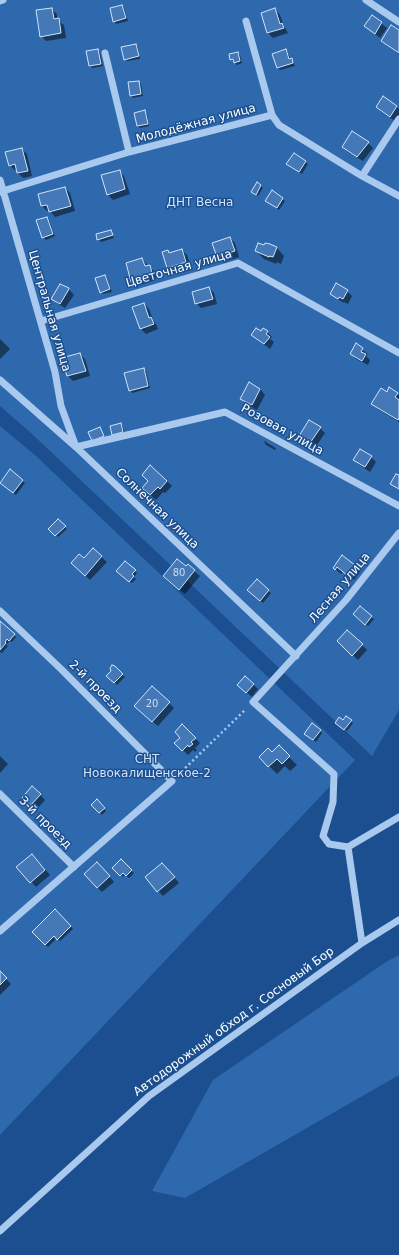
<!DOCTYPE html>
<html>
<head>
<meta charset="utf-8">
<style>
  body { margin:0 }
  canvas { display:block; background:#1b4f8f }
</style>
</head>
<body>
<canvas width="399" height="1255"></canvas>
<script>
const ctx = document.querySelector('canvas').getContext('2d');
ctx.lineJoin = 'round';
function fill(path, color) {
  ctx.fillStyle = color;
  ctx.fill(path, 'evenodd');
}
function shape(rows) {
  const path = new Path2D();
  for (const r of rows) {
    path.moveTo(r[0], r[1]);
    for (let i = 2; i < r.length; i += 2) path.lineTo(r[i], r[i + 1]);
  }
  return path;
}
function strokePath(path, color, width, dash) {
  ctx.strokeStyle = color;
  ctx.lineWidth = width;
  ctx.lineCap = dash ? 'butt' : 'round';
  ctx.setLineDash(dash || []);
  ctx.stroke(path);
}
function drawText(font, color, halo, rows, align = 'center') {
  ctx.font = font + ' "DejaVu Sans",sans-serif';
  ctx.lineWidth = 3;
  ctx.setLineDash([]);
  ctx.textBaseline = 'middle';
  ctx.strokeStyle = halo;
  ctx.fillStyle = color;
  for (const [text, x, y, turn = 0] of rows) {
    ctx.save();
    ctx.translate(x, y);
    ctx.rotate((+turn || 0) * Math.PI / 180);
    ctx.textAlign = isNaN(turn) ? turn : align;
    if (halo) ctx.strokeText(text, 0, 0);
    ctx.fillText(text, 0, 0);
    ctx.restore();
  }
}
const green = shape([
  [0,0,399,0,399,710,372,756,31,433,0,406],
  [0,426,36,456,355,760,0,1135],
  [399,955,399,1075,185,1198,152,1191,213,1080,386,962]
]);
const shadow = shape([
  [122,6,124,8,128,21,116,24,114,21],
  [51,9,57,14,57,20,64,25,66,38,46,41,41,36],
  [275,9,280,15,284,26,288,33,273,38,268,33],
  [372,16,387,28,380,38,365,26],
  [399,31,399,54,382,41],
  [136,45,138,47,140,59,127,61,125,59],
  [97,50,100,52,103,66,93,68,90,66],
  [286,50,295,66,280,70,278,68,274,54],
  [238,53,240,55,242,63,237,65,231,59],
  [138,82,141,84,143,96,133,98,131,95],
  [377,107,397,107,399,109,399,116,395,121,382,112],
  [144,112,147,114,149,126,140,128,138,126],
  [353,133,368,143,373,148,363,161,348,152,343,147],
  [22,149,27,154,32,176,23,178,18,173,17,170,15,170,9,165],
  [294,154,308,164,302,174,290,166],
  [119,171,124,176,130,194,113,200,108,195],
  [261,186,263,188,258,196,253,192],
  [65,188,70,193,75,211,55,217,49,210,47,211,42,206],
  [272,192,285,201,279,210,269,203],
  [47,218,49,220,55,236,46,240,43,237],
  [111,231,114,238,101,242,98,239],
  [230,238,235,243,239,257,223,262,218,257,214,244],
  [266,244,277,248,284,256,281,264,277,262,276,264,264,259,256,251,265,246],
  [182,250,187,255,191,267,173,273,168,267,168,251,171,254],
  [142,259,148,266,149,266,154,271,156,278,155,279,155,280,137,286,132,281],
  [105,276,107,278,112,292,103,294,101,292],
  [68,288,74,295,65,308,58,304,53,299],
  [209,288,214,293,217,304,201,308,196,303],
  [347,291,352,296,348,304,344,302,344,303,336,298,331,293],
  [144,304,149,309,153,320,156,324,158,329,146,334,141,329,134,308],
  [261,332,267,332,272,337,270,339,274,342,270,349,252,335],
  [0,339,10,349,0,359],
  [356,345,368,354,366,356,370,360,368,365,356,359,351,354],
  [80,354,85,359,90,376,73,381,68,376],
  [143,369,146,371,150,388,132,393,130,390],
  [260,389,265,395,257,410,246,404,241,399],
  [390,389,399,395,399,422,378,409,373,404,387,393],
  [121,424,123,427,125,434,113,435,111,427],
  [320,428,325,433,315,448,300,436],
  [264,441,274,447,276,449,275,450,266,445,264,442],
  [371,457,376,462,370,472,360,465,355,460],
  [10,471,25,483,16,495,0,482],
  [149,481,167,481,172,486,165,493,163,492,156,500,148,493],
  [58,520,67,529,58,537,50,529],
  [93,549,107,562,90,580,78,568],
  [342,557,360,572,354,580,343,572,341,574,334,568],
  [125,562,137,573,134,577,136,579,132,583,119,573],
  [188,566,200,576,185,594,169,581],
  [257,581,271,593,263,603,248,590],
  [360,607,374,619,368,626,356,617],
  [0,622,16,637,12,642,10,641,6,645,8,646,2,653,0,652],
  [348,631,367,650,358,660,338,641],
  [114,667,125,677,117,685,108,676],
  [253,684,258,689,252,697,244,690],
  [169,703,174,708,158,726,140,711],
  [343,721,351,721,353,723,347,731,339,725],
  [182,726,200,743,195,748,197,750,195,752,193,750,188,755,176,743,181,738],
  [320,730,322,733,316,742,308,736],
  [279,747,297,765,290,771,285,766,277,774,260,757,272,753],
  [0,756,8,764,0,773],
  [33,787,45,800,36,810,23,798],
  [97,801,106,811,102,815,93,805],
  [37,860,50,875,36,887,18,867],
  [121,861,134,873,129,878,125,875,123,877,114,868],
  [102,868,114,882,102,892,97,887],
  [167,869,179,883,163,896,158,891],
  [55,910,73,929,60,941,57,938,48,947,33,932],
  [0,972,11,984,0,995]
]);
const building = shape([
  [122,5,126,18,113,22,110,8,122,5],
  [52,8,54,19,59,18,61,33,40,37,36,10,52,8],
  [275,8,280,24,282,23,284,28,267,33,261,13,275,8],
  [372,15,382,22,375,34,364,26,372,15],
  [391,25,399,30,399,53,381,41,391,25],
  [136,44,139,56,124,60,121,47,136,44],
  [98,49,101,64,89,66,86,51,98,49],
  [286,49,289,59,292,58,293,63,277,68,272,54,286,49],
  [238,52,240,61,234,63,233,59,230,60,229,54,238,52],
  [139,81,141,94,130,96,128,82,139,81],
  [383,96,397,106,390,117,376,107,383,96],
  [145,110,148,124,137,126,134,113,145,110],
  [352,131,369,142,357,157,342,147,352,131],
  [22,148,28,171,17,173,15,164,9,166,5,152,22,148],
  [294,153,306,161,299,172,286,164,294,153],
  [120,170,125,189,107,195,101,175,120,170],
  [257,182,261,185,256,195,251,192,257,182],
  [65,187,71,206,49,212,47,205,41,206,38,194,65,187],
  [272,190,283,198,277,208,265,201,272,190],
  [47,217,53,234,42,238,36,220,47,217],
  [111,230,113,235,97,240,96,234,111,230],
  [230,237,235,251,217,257,212,243,230,237],
  [258,243,264,245,265,243,270,244,277,247,273,257,269,256,269,257,255,251,258,243],
  [182,249,186,262,167,268,162,252,168,250,169,253,182,249],
  [142,258,145,266,150,265,152,273,150,274,151,275,131,282,126,263,142,258],
  [105,275,110,289,100,293,95,278,105,275],
  [336,283,348,290,343,299,339,297,338,299,330,294,336,283],
  [60,284,69,288,69,289,60,304,51,299,60,284],
  [209,287,213,299,195,304,192,292,209,287],
  [144,303,149,318,151,317,154,324,140,329,132,307,144,303],
  [256,328,261,331,263,328,268,331,266,334,270,337,264,344,251,335,256,328],
  [356,343,363,348,361,352,366,354,362,361,350,354,356,343],
  [80,353,86,371,67,376,61,358,80,353],
  [144,368,148,386,129,391,124,373,144,368],
  [249,382,260,389,252,405,240,399,249,382],
  [389,387,398,393,395,397,399,400,399,418,398,420,371,404,381,388,387,392,389,387],
  [309,420,321,427,310,443,299,436,309,420],
  [121,423,123,432,112,435,110,426,121,423],
  [100,427,104,436,92,441,88,432,100,427],
  [360,449,372,456,365,467,353,460,360,449],
  [150,465,167,481,160,489,158,487,150,495,142,488,148,481,142,475,150,465],
  [10,469,23,480,13,493,0,483,10,469],
  [396,474,399,475,399,489,390,484,396,474],
  [58,519,66,526,55,536,48,529,58,519],
  [93,548,102,556,85,576,71,563,79,554,84,558,93,548],
  [342,555,356,566,348,576,337,567,335,570,333,568,342,555],
  [177,559,186,566,188,564,195,570,179,590,163,576,177,559],
  [125,561,136,570,132,574,134,576,129,582,116,571,125,561],
  [257,579,269,590,260,601,247,590,257,579],
  [360,606,372,616,365,625,353,614,360,606],
  [0,621,15,634,9,641,7,639,5,642,6,643,0,650,0,621],
  [347,630,363,644,352,656,337,641,347,630],
  [112,665,115,666,123,674,114,683,106,676,111,671,110,668,112,665],
  [245,676,254,684,246,693,237,685,245,676],
  [152,686,170,702,152,722,134,706,152,686],
  [346,716,352,720,344,730,335,723,339,717,343,720,346,716],
  [312,723,321,730,313,740,304,734,312,723],
  [182,724,196,738,191,742,193,744,189,747,188,745,182,751,174,743,180,738,175,732,182,724],
  [279,745,290,756,282,764,277,759,268,767,259,757,268,748,272,752,279,745],
  [32,786,41,794,30,806,22,798,32,786],
  [97,799,105,808,99,813,91,805,97,799],
  [32,854,45,870,30,883,16,867,32,854],
  [121,859,132,870,126,876,123,873,120,876,112,868,121,859],
  [97,862,110,876,97,888,84,874,97,862],
  [162,863,175,877,157,892,145,877,162,863],
  [55,909,71,926,57,940,54,936,45,945,32,932,55,909],
  [0,971,7,978,0,985,0,971]
]);
const path = shape([
  [178,775,246,709]
]);
const minor = shape([
  [366,0,399,22],
  [0,1,3,0],
  [246,21,272,115],
  [105,53,129,152],
  [362,176,399,119],
  [0,180,55,372,61,406,76,447,225,412,399,506],
  [0,192,129,152,272,115,279,125,362,176,399,196],
  [41,321,238,263,399,353],
  [0,380,76,447,296,656],
  [0,611,61,669,172,781,0,931],
  [0,794,74,867],
  [348,847,329,844,323,836,333,802,334,774,253,702,346,600,399,533],
  [348,847,362,943],
  [348,847,399,817],
  [0,1231,149,1096,362,943,399,920]
]);
const numberNames = [
  ["80",179,573],
  ["20",152,704]
];
const streetNames = [
  ["Молодёжная улица",196,124,-15],
  ["Цветочная улица",179,269,-16],
  ["Центральная улица",49,311,74],
  ["Розовая улица",282,430,29],
  ["Солнечная улица",157,509,44],
  ["Лесная улица",340,588,-50],
  ["2-й проезд",95,687,45],
  ["3-й проезд",45,823,45],
  ["Автодорожный обход г. Сосновый Бор",234,1022,-36]
];
const parkNames = [
  ["ДНТ Весна",200,203],
  ["СНТ",147,760],
  ["Новокалищенское-2",147,774]
];
fill(green, '#2e69ad');
fill(shadow, '#0007');
fill(building, '#4478b7');
strokePath(building, '#cfe3fa', 1);
strokePath(path, '#a9c9ee', 2.5, [2, 3]);
strokePath(minor, '#a9c9ee', 7);
drawText('10px', '#d0dded', null, numberNames);
drawText('12px', '#fff', '#1b4f8f', streetNames);
drawText('12px', '#cfe3fa', '#1b4f8f', parkNames);
</script>
</body>
</html>
